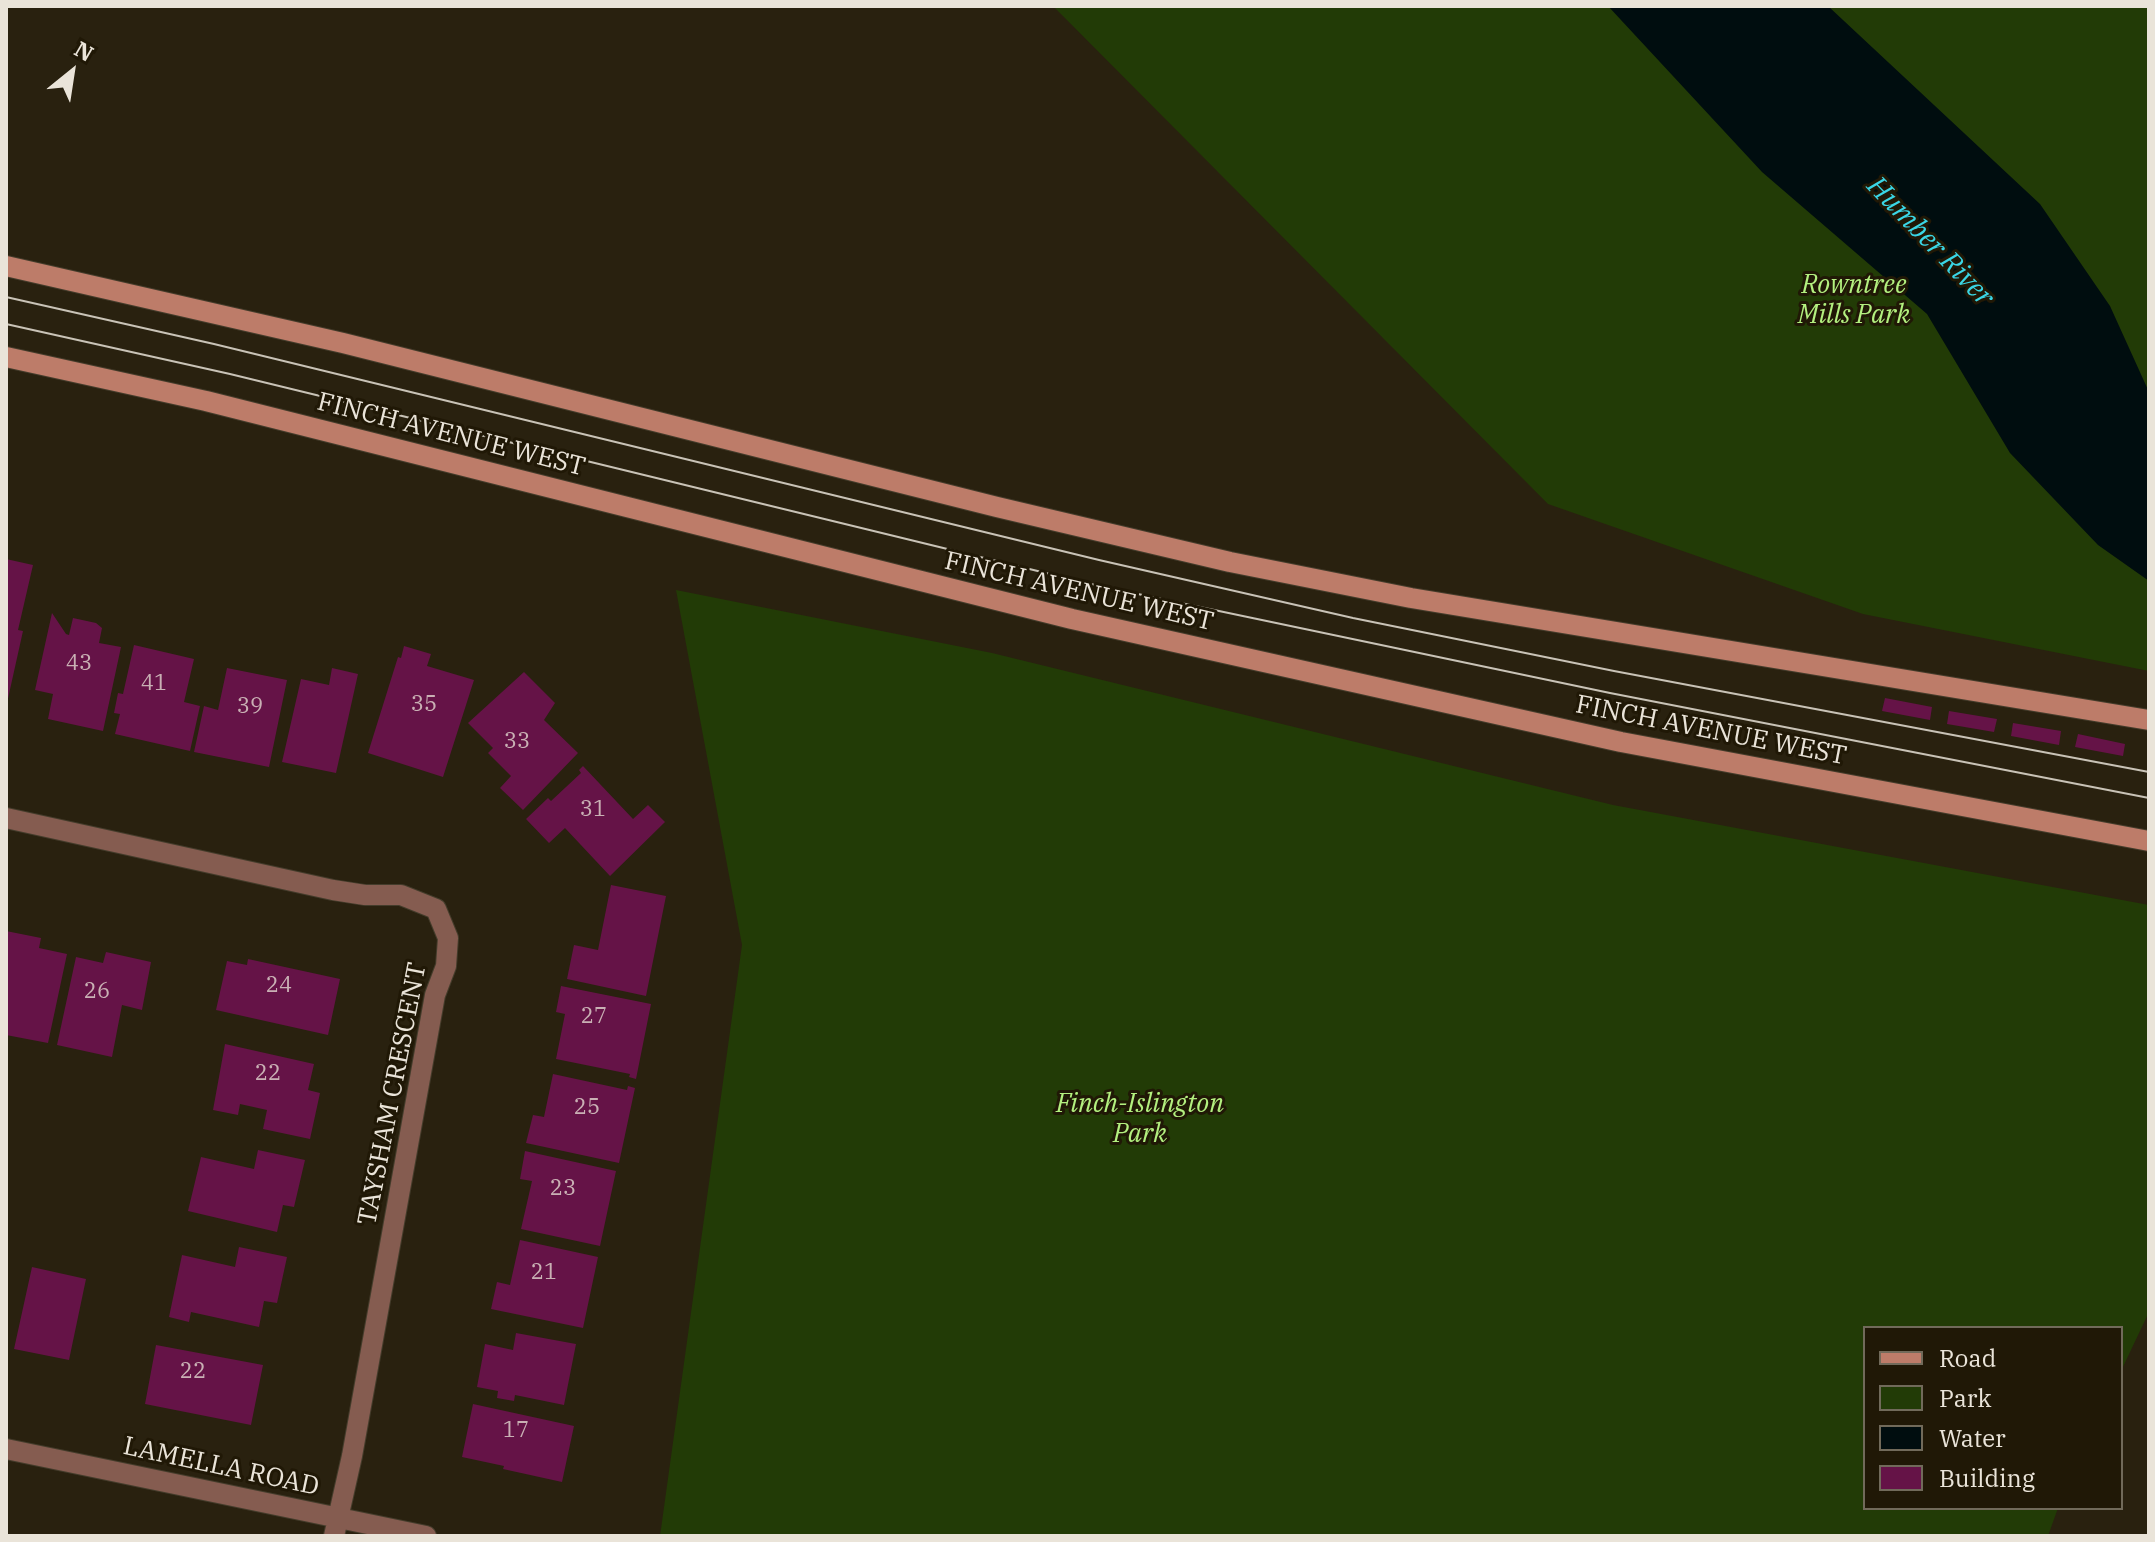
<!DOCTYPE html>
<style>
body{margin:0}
#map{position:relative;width:2155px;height:1542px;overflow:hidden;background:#29210f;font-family:"IBM Plex Serif",serif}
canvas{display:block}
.frame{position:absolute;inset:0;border:8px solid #eae4d9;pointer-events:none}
.legend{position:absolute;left:1863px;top:1326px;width:260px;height:184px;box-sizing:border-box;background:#201806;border:2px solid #716a5a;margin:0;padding:10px 14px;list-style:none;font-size:24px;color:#eae4d9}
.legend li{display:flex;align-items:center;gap:16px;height:40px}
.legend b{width:40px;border:2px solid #716a5a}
.north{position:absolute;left:32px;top:32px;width:80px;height:80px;-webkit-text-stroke:6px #201806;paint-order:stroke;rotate:30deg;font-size:22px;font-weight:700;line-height:32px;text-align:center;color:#eae4d9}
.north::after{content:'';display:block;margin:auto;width:28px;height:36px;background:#eae4d9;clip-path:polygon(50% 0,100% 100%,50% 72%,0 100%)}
</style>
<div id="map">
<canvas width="2155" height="1542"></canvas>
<div class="frame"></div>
<ul class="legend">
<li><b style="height:10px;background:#bd7c69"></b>Road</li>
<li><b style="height:22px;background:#223b06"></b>Park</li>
<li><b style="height:22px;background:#000d0f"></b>Water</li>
<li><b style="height:22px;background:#651347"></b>Building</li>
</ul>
<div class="north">N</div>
</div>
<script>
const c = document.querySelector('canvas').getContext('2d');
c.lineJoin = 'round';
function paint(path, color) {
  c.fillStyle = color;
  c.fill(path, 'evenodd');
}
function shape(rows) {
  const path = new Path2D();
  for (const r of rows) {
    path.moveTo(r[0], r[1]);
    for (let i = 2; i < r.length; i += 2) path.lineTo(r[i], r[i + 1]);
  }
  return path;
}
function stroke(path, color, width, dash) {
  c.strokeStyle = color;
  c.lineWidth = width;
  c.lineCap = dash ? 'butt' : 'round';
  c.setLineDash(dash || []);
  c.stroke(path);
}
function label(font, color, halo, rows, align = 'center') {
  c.font = font + ' "IBM Plex Serif",serif';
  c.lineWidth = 6;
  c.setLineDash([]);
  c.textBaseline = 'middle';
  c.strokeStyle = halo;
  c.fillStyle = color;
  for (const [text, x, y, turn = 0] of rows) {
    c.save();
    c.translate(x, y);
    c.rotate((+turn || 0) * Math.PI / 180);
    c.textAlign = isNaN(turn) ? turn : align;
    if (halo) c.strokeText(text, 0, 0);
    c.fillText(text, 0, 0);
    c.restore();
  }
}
const green = shape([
 [1053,6,2149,6,2149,671,1863,614,1548,504],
 [676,590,992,653,1613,805,2149,905,2149,1312,2121,1371,2121,1328,1865,1328,1865,1508,2058,1508,2048,1536,660,1536,742,945]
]);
const water = shape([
 [1608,6,1828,6,2040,204,2110,306,2149,392,2149,581,2098,545,2010,453,1927,314,1762,172]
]);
const building = shape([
 [6,559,33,565,18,630,23,631,7,703],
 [52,613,66,634,69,635,73,618,96,623,102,628,99,643,121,647,103,731,48,719,53,694,35,690],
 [134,645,194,659,184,702,200,706,190,751,115,734,120,714,114,713,118,693,123,694],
 [404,646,431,654,427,666,474,680,443,777,368,753,398,657,401,658],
 [227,668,287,680,269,767,194,752,204,706,218,710],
 [332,668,358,674,336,773,282,762,301,679,329,685],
 [524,672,555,703,544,720,578,753,523,810,500,788,511,776,488,753,493,748,468,723],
 [1885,698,1932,707,1930,720,1882,711],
 [1949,711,1997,719,1994,732,1947,724],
 [2013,723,2061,731,2059,745,2011,736],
 [2078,734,2125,744,2123,756,2075,747],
 [583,766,633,819,648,805,665,822,610,876,565,828,549,843,526,819,548,798,551,801,581,773,579,770],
 [611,885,666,896,646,996,567,979,574,945,598,950],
 [6,931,41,938,39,948,67,954,48,1043,6,1035],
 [106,952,151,962,142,1010,122,1005,112,1057,57,1045,76,957,103,963],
 [248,959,340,979,328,1035,216,1010,227,961,247,965],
 [561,986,651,1004,636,1079,629,1077,630,1074,556,1059,565,1014,556,1012],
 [225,1044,314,1064,308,1090,320,1093,310,1139,263,1129,267,1110,240,1104,238,1115,213,1110],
 [553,1074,627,1090,628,1086,635,1088,619,1163,526,1143,533,1115,544,1117],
 [258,1150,305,1160,294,1207,283,1205,277,1232,188,1211,201,1157,254,1169],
 [525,1151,616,1171,600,1246,521,1229,532,1181,520,1179],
 [520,1240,598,1257,583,1328,491,1309,497,1282,510,1285],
 [239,1247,287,1257,277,1303,264,1301,259,1327,191,1312,189,1322,169,1317,182,1255,235,1267],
 [32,1267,86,1279,69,1360,14,1349],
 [516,1333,576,1344,564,1405,515,1395,514,1401,497,1398,498,1391,477,1387,485,1344,513,1350],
 [156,1345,263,1365,251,1425,145,1404],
 [473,1404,574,1426,562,1482,503,1469,504,1466,462,1457]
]);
const minor = shape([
 [6,818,333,890,365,895,401,895,436,909,448,938,446,966,435,995,352,1456,334,1536],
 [6,1449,426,1536]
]);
const secondary = shape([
 [6,266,343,343,997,507,1230,562,1411,598,2149,720],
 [6,357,206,401,1072,619,1621,742,2149,841]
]);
const tram = shape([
 [6,297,214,344,1099,560,1353,618,1614,671,2149,772],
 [6,324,230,374,1095,585,1610,693,2149,798]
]);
const numberNames = [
 ["43",79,664],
 ["41",154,684],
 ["35",424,705],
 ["39",250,707],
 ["33",517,742],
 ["31",593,810],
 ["24",279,986],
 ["26",97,992],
 ["27",594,1017],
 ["22",268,1074],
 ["25",587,1108],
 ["23",563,1189],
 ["21",544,1273],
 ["22",193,1372],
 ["17",516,1431]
];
const parkNames = [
 ["Rowntree",1854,285],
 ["Mills Park",1854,315],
 ["Finch-Islington",1140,1104],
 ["Park",1140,1134]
];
const streetNames = [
 ["FINCH AVENUE WEST",451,435,14],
 ["FINCH AVENUE WEST",1079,592,13],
 ["FINCH AVENUE WEST",1711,731,11],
 ["TAYSHAM CRESCENT",393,1094,-79],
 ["LAMELLA ROAD",221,1467,12]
];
const waterNames = [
 ["Humber River",1930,242,46]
];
paint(green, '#223b06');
paint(water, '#000d0f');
paint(building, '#651347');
stroke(minor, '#443c2b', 22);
stroke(secondary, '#443c2b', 22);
stroke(minor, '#855c50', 20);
stroke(secondary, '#bd7c69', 20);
stroke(tram, '#c9c3b7', 2);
label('22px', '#c9b0b4', null, numberNames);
label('italic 26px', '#b3f07f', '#201806', parkNames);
label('26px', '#eae4d9', '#201806', streetNames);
label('italic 28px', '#3ad6e5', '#201806', waterNames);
</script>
